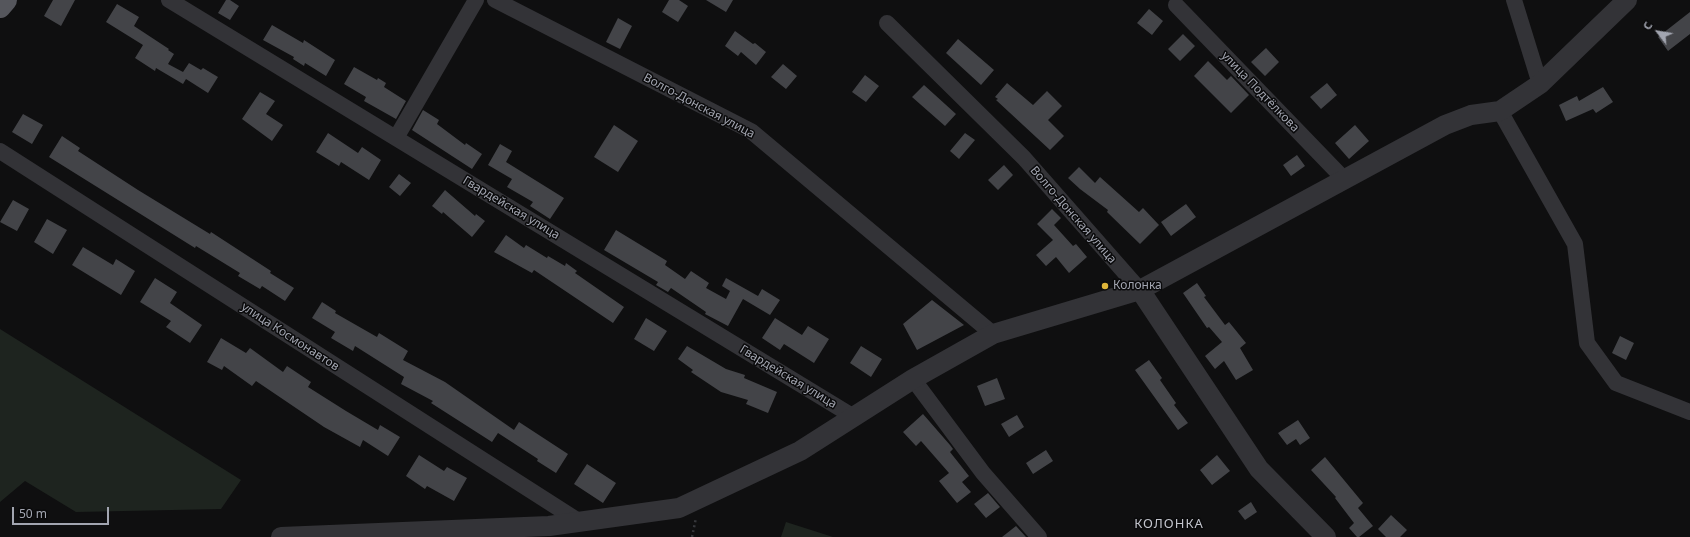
<!DOCTYPE html>
<meta charset="utf-8">
<style>
body{margin:0}
#map{position:relative;width:1690px;height:537px;overflow:hidden;background:#0f0f10;font-family:"Noto Sans",sans-serif}
canvas{display:block}
.north{position:absolute;left:1638px;top:12px;width:40px;height:40px;-webkit-text-stroke:3px #0a0a0b;paint-order:stroke;rotate:301deg;font-size:11px;font-weight:700;line-height:16px;text-align:center;color:#a2a5b0}
.north::after{content:'';display:block;margin:auto;width:14px;height:18px;background:#a2a5b0;clip-path:polygon(50% 0,100% 100%,50% 72%,0 100%)}
.scale{position:absolute;left:12px;top:507px;width:97px;height:18px;box-sizing:border-box;border:2px solid #a2a5b0;border-top:0;padding-left:5px;font-size:12px;line-height:14px;white-space:nowrap;color:#a2a5b0;-webkit-text-stroke:3px #0a0a0b;paint-order:stroke}
</style>
<div id="map">
<canvas width="1690" height="537"></canvas>
<div class="north">С</div>
<div class="scale">50 m</div>
</div>
<script>
const c = document.querySelector('canvas').getContext('2d');
c.lineJoin = 'round';
function paint(path, color) {
  c.fillStyle = color;
  c.fill(path, 'evenodd');
}
function shape(rows) {
  const path = new Path2D();
  for (const r of rows) {
    path.moveTo(r[0], r[1]);
    for (let i = 2; i < r.length; i += 2) path.lineTo(r[i], r[i + 1]);
  }
  return path;
}
function stroke(path, color, width, dash) {
  c.strokeStyle = color;
  c.lineWidth = width;
  c.lineCap = dash ? 'butt' : 'round';
  c.setLineDash(dash || []);
  c.stroke(path);
}
function label(font, color, halo, rows, align = 'center') {
  c.font = font + ' "Noto Sans",sans-serif';
  c.lineWidth = 3;
  c.setLineDash([]);
  c.textBaseline = 'middle';
  c.strokeStyle = halo;
  c.fillStyle = color;
  for (const [text, x, y, turn = 0] of rows) {
    c.save();
    c.translate(x, y);
    c.rotate((+turn || 0) * Math.PI / 180);
    c.textAlign = isNaN(turn) ? turn : align;
    if (halo) c.strokeText(text, 0, 0);
    c.fillText(text, 0, 0);
    c.restore();
  }
}
const green = shape([
 [0,329,241,480,221,509,76,512,25,481,0,502],
 [786,522,833,537,781,537]
]);
const building = shape([
 [53,0,75,0,61,26,44,16],
 [226,0,230,0,239,6,230,20,218,13],
 [669,0,679,0,688,6,678,22,662,12],
 [706,0,733,0,726,12],
 [117,4,139,17,134,26,169,49,168,50,174,54,168,64,183,72,189,63,201,70,203,68,218,77,208,93,186,79,183,84,156,68,155,71,135,58,143,45,106,22],
 [1149,9,1163,21,1152,35,1137,23],
 [1690,12,1690,34,1668,51,1658,37],
 [618,18,632,26,620,49,606,42],
 [272,25,303,43,304,40,335,60,326,76,305,63,304,66,293,59,294,57,263,40],
 [735,31,753,44,755,43,766,52,756,65,741,52,738,56,725,46],
 [1183,34,1195,46,1180,61,1168,49],
 [958,39,994,70,981,85,946,53],
 [1266,48,1279,62,1265,76,1251,62],
 [1208,61,1227,80,1231,76,1249,95,1231,113,1194,76],
 [783,64,797,76,786,89,771,77],
 [354,67,377,80,378,78,386,83,384,87,406,101,396,119,364,101,366,97,344,84],
 [865,75,879,86,866,102,852,92],
 [1007,83,1033,105,1047,91,1062,106,1048,120,1064,136,1050,150,996,100,998,99,995,97],
 [1327,83,1337,95,1321,109,1310,97],
 [924,85,956,114,945,126,912,97],
 [1603,87,1613,102,1596,113,1593,109,1566,121,1559,105,1577,96,1579,101],
 [260,92,275,101,266,114,283,125,272,141,242,119],
 [423,110,439,120,437,124,465,145,466,143,482,154,472,169,412,130],
 [23,114,43,125,32,144,12,132],
 [614,125,638,141,618,172,594,157],
 [1355,125,1369,141,1349,159,1335,143],
 [328,133,358,153,362,147,381,160,369,180,341,162,339,166,316,152],
 [965,133,975,140,959,159,950,151],
 [62,136,80,148,78,151,138,190,210,234,211,232,271,271,270,273,294,288,285,301,262,286,260,289,238,276,240,273,196,246,195,248,49,157],
 [500,144,512,151,506,162,564,198,550,219,530,206,533,202,507,187,512,179,488,165],
 [1297,155,1305,166,1291,176,1283,165],
 [1004,165,1013,175,998,190,988,180],
 [1079,167,1095,183,1100,177,1139,212,1143,208,1159,225,1140,244,1107,212,1108,210,1080,189,1068,178],
 [399,174,411,183,400,196,389,187],
 [445,190,475,216,476,214,485,221,472,237,443,212,442,214,432,206],
 [13,200,29,209,17,231,0,222],
 [1186,204,1196,217,1171,236,1161,222],
 [1052,209,1061,218,1054,225,1073,246,1076,244,1087,257,1069,273,1056,257,1046,266,1036,255,1053,240,1037,224],
 [47,219,67,230,53,254,34,242],
 [616,230,667,261,665,265,685,279,691,271,709,283,706,288,726,299,730,291,722,286,726,278,758,296,762,289,780,300,770,315,743,299,728,326,705,314,706,312,671,288,668,292,656,285,658,282,604,250],
 [506,235,524,248,526,245,547,258,548,256,565,266,566,263,577,271,575,273,624,307,613,323,534,270,532,273,494,252],
 [83,247,113,265,116,259,135,271,121,295,72,265],
 [155,278,177,292,170,303,202,325,190,343,166,327,171,321,140,302],
 [1197,283,1206,296,1204,297,1225,325,1229,322,1246,343,1240,348,1253,370,1236,380,1224,361,1215,369,1205,356,1222,342,1209,327,1207,328,1183,293],
 [932,300,964,325,917,350,903,324],
 [322,302,336,311,335,313,377,337,379,333,408,351,403,360,445,382,514,430,519,422,568,454,556,473,537,461,538,459,498,433,492,442,431,403,433,401,401,384,404,377,355,346,353,351,331,338,335,332,312,318],
 [646,318,667,331,654,351,634,339],
 [775,318,802,335,808,326,829,339,814,363,784,344,780,350,762,338],
 [1620,336,1634,343,1626,360,1612,353],
 [221,338,246,353,250,348,283,372,287,366,311,382,308,387,346,411,378,430,380,425,400,437,388,456,363,440,360,447,324,427,256,381,252,386,224,366,222,370,207,362],
 [687,346,726,369,745,375,744,378,777,392,768,413,746,404,748,400,721,392,691,372,693,370,678,359],
 [861,346,882,359,871,377,850,363],
 [1149,360,1162,378,1160,380,1176,403,1174,405,1188,423,1178,430,1135,370],
 [997,378,1005,399,985,406,977,386],
 [923,414,950,445,953,449,950,452,969,476,962,482,971,492,957,503,939,481,949,473,921,441,916,446,903,432],
 [1017,415,1024,427,1009,437,1001,424],
 [1298,420,1310,438,1300,445,1296,439,1287,445,1278,433],
 [1046,450,1053,461,1033,474,1026,463],
 [419,455,444,471,447,467,467,478,454,501,427,486,425,489,406,476],
 [1217,455,1230,471,1212,485,1200,470],
 [1325,457,1363,503,1358,508,1373,526,1359,537,1357,537,1349,528,1354,523,1335,498,1336,497,1311,470],
 [587,464,616,483,603,503,574,484],
 [988,493,1000,507,986,518,974,504],
 [1251,502,1257,512,1245,520,1238,511],
 [1391,515,1407,530,1400,537,1386,537,1378,529],
 [1016,526,1026,537,1002,537]
]);
const path = shape([
 [692,537,696,518]
]);
const minor = shape([
 [169,0,854,417],
 [495,0,751,131,993,334],
 [1514,0,1540,84],
 [1176,5,1344,179],
 [887,23,1024,158,1140,290],
 [1500,111,1575,244,1587,343,1616,383,1690,412],
 [396,138,476,0],
 [0,151,580,522],
 [913,379,983,473,1039,537]
]);
const tertiary = shape([
 [1140,290,1259,469,1326,537],
 [281,537,549,526,679,508,800,451,913,379,993,334,1140,290,1445,125,1471,115,1500,111,1540,84,1627,0]
]);
const trunk = shape([
 [0,7,6,0]
]);
const markers = [
 [1105,286,4,"#deb539"]
];
const streetNames = [
 ["улица Подтёлкова",1260,92,46],
 ["Волго-Донская улица",699,106,28],
 ["Гвардейская улица",511,208,31],
 ["Волго-Донская улица",1073,215,49],
 ["улица Космонавтов",290,337,33],
 ["Гвардейская улица",788,377,31]
];
const poiNames = [
 ["Колонка",1113,286]
];
const neighbourhoodNames = [
 ["КОЛОНКА",1169,524]
];
paint(green, '#1e241f');
paint(building, '#434448');
stroke(path, '#37383c', 2.5, [2, 3]);
stroke(minor, '#333337', 16);
stroke(tertiary, '#333337', 20);
stroke(trunk, '#55565c', 22);
for (const [x, y, r, color] of markers) {
  const dot = new Path2D();
  dot.arc(x, y, r, 0, 2 * Math.PI);
  c.fillStyle = color;
  c.fill(dot);
  stroke(dot, '#0a0a0b', 1.5);
}
label('12px', '#a2a5b0', '#0a0a0b', streetNames);
label('12px', '#a2a5b0', '#0a0a0b', poiNames, 'left');
c.letterSpacing = '1px';
label('13px', '#c2c4cc', '#0a0a0b', neighbourhoodNames);
c.letterSpacing = '0px';
</script>
